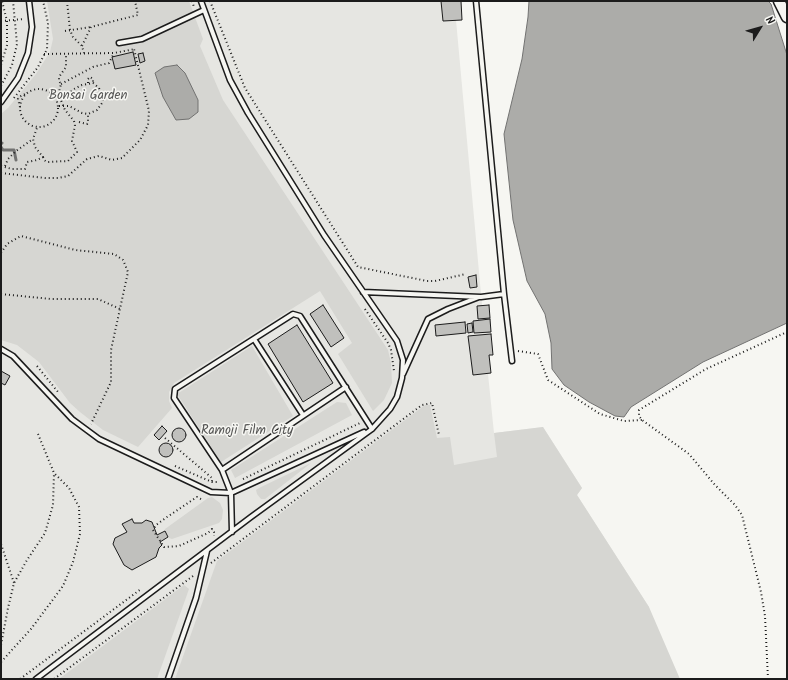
<!DOCTYPE html>
<style>
body{margin:0}
#map{position:relative;width:788px;height:680px;overflow:hidden;background:#f6f6f2;font-family:Kalam,sans-serif}
canvas{display:block}
.frame{position:absolute;inset:0;border:2px solid #1c1c1c;pointer-events:none}
.north{position:absolute;left:740px;top:8px;width:40px;height:40px;-webkit-text-stroke:3px #f6f6f2;paint-order:stroke;rotate:53deg;font-size:11px;font-weight:700;line-height:16px;text-align:center;color:#1c1c1c}
.north::after{content:'';display:block;margin:auto;width:14px;height:18px;background:#1c1c1c;clip-path:polygon(50% 0,100% 100%,50% 72%,0 100%)}
</style>
<div id="map">
<canvas width="788" height="680"></canvas>
<div class="frame"></div>
<div class="north">N</div>
</div>
<script>
const c = document.querySelector('canvas').getContext('2d');
c.lineJoin = 'round';
function paint(path, color) {
  c.fillStyle = color;
  c.fill(path, 'evenodd');
}
function shape(rows) {
  const path = new Path2D();
  for (const r of rows) {
    if (r.length === 3) {
      path.moveTo(r[0] + r[2], r[1]);
      path.arc(r[0], r[1], r[2], 0, 2 * Math.PI);
      continue;
    }
    path.moveTo(r[0], r[1]);
    for (let i = 2; i < r.length; i += 2) path.lineTo(r[i], r[i + 1]);
  }
  return path;
}
function stroke(path, color, width, dash) {
  c.strokeStyle = color;
  c.lineWidth = width;
  c.lineCap = dash ? 'butt' : 'round';
  c.setLineDash(dash || []);
  c.stroke(path);
}
function label(font, color, halo, rows, align = 'center') {
  c.font = font + ' Kalam,sans-serif';
  c.lineWidth = 3;
  c.setLineDash([]);
  c.textBaseline = 'middle';
  c.strokeStyle = halo;
  c.fillStyle = color;
  for (const [text, x, y, turn = 0] of rows) {
    c.save();
    c.translate(x, y);
    c.rotate((+turn || 0) * Math.PI / 180);
    c.textAlign = isNaN(turn) ? turn : align;
    if (halo) c.strokeText(text, 0, 0);
    c.fillText(text, 0, 0);
    c.restore();
  }
}
const built = shape([
 [1,1,461,1,462,20,456,20,482,305,489,305,493,355,489,355,491,373,488,374,494,433,543,427,582,488,577,495,649,607,654,679,1,679]
]);
const green = shape([
 [47,1,189,1,203,39,200,46,223,100,388,350,391,363,392,383,384,400,373,411,338,354,352,343,320,291,174,383,169,392,169,401,172,408,138,447,103,430,80,412,70,403,39,362,17,345,1,340,1,114,8,108,36,74,50,52,53,39],
 [252,346,293,416,221,462,177,394],
 [337,402,346,403,352,415,235,478,231,470],
 [425,405,430,405,437,438,450,437,454,465,497,457,494,433,543,427,582,488,577,495,649,607,680,679,175,679,217,561],
 [311,463,265,499,261,499,257,494,256,490,259,488],
 [212,497,220,503,223,510,222,519,219,523,172,539,166,537,164,533,165,529,208,498],
 [184,585,189,589,157,679,59,679]
]);
const water = shape([
 [529,1,768,1,771,4,787,55,787,323,703,362,631,407,624,417,615,416,589,402,564,385,552,369,551,343,545,314,527,281,513,220,504,134,522,59,528,17,529,1],
 [177,65,185,73,198,100,198,112,189,119,176,120,163,97,155,73,164,67,177,65]
]);
const stream = shape([
 [1,144,2,143],
 [1,147,3,150,14,150,16,160]
]);
const building = shape([
 [441,1,461,1,462,20,443,21,441,1],
 [133,52,136,65,115,69,112,57,133,52],
 [143,53,145,61,140,63,138,54,143,53],
 [476,275,477,287,470,288,468,277,476,275],
 [323,305,344,338,331,347,310,314,323,305],
 [489,305,490,318,478,319,477,306,489,305],
 [490,319,491,332,474,333,473,321,490,319],
 [465,322,466,333,436,336,435,325,465,322],
 [472,323,473,332,468,333,467,324,472,323],
 [297,325,333,383,303,402,268,344,297,325],
 [491,334,493,355,489,355,491,373,473,375,468,336,491,334],
 [1,371,10,376,5,385,1,383,1,371],
 [162,426,167,431,159,440,154,435,162,426],
 [179,435,7],
 [166,450,7],
 [132,519,134,523,142,523,146,520,152,522,157,535,165,531,168,537,160,542,162,545,159,548,156,557,132,570,124,565,113,544,115,538,127,532,122,524,132,519]
]);
const path = shape([
 [67,1,70,30,73,37,82,46,84,53],
 [192,1,194,7],
 [210,1,245,88,358,267,427,281,435,281,466,274],
 [1,21,24,19],
 [65,31,91,27],
 [82,46,91,27,138,15,135,1],
 [44,54,114,53,135,49],
 [1,65,7,45,7,21,2,1],
 [88,83,88,79,90,77,93,79,93,83],
 [61,84,93,67,109,63,114,53],
 [1,86,12,65,17,44,13,1],
 [39,108,19],
 [14,98,38,67,47,49,48,23,43,1],
 [59,106,69,106,82,113,88,114,97,110,102,103,103,99,99,88,93,83,82,85,74,89,65,97,60,98],
 [20,107,18,99,19,97,27,93],
 [79,122,87,124,88,123,88,114],
 [43,157,44,160,47,162,68,161,77,152,72,141,75,125,74,121,65,110,60,98,59,92,61,84,59,81,59,77,66,67,66,54],
 [1,166,12,169,25,169,27,162,37,160,43,157,35,147,33,139,37,128],
 [5,166,8,159,16,151,33,139],
 [1,173,45,178,58,178,68,176,87,159,99,156,112,160,122,158,140,140,148,125,149,111,134,49],
 [1,253,7,244,21,236,75,250,114,254,123,260,128,272,111,350,111,382,91,424],
 [1,294,51,299,98,299,120,309],
 [365,309,388,343,391,350,394,371],
 [518,351,538,354,548,380,600,414,624,421,642,420],
 [37,366,58,392],
 [165,438,212,478,212,482],
 [175,466,212,482,219,482],
 [243,479,360,423],
 [201,499,197,497,167,517,156,525,153,530,164,547,179,546,208,533,212,529,214,532,214,536],
 [1,544,14,583],
 [211,563,422,405,432,403,439,435],
 [1,645,8,608,14,583,27,560,45,533,53,505,54,473],
 [1,662,31,629,63,586,73,562,80,534,79,507,69,488,54,473,38,434],
 [20,679,141,589],
 [54,679,193,576],
 [768,679,765,616,761,592,742,515,735,505,715,485,689,454,642,420,639,416,639,410,706,369,787,332]
]);
const service = shape([
 [119,43,142,39,204,10],
 [1,102,18,78,28,53,32,27,29,1],
 [363,292,481,297,504,294,476,1],
 [504,294,512,361],
 [254,339,303,415],
 [1,349,13,356,72,419,99,439,211,492,231,493,364,432],
 [403,374,428,319,448,309,479,297],
 [222,470,346,387],
 [232,532,231,493,222,470,174,398,175,389,293,314,300,316,372,429,371,429],
 [36,679,251,517,372,429,390,409,397,397,402,378,403,360,397,341,324,235,248,113,230,80,201,1],
 [168,679,196,598,207,551]
]);
const tertiary = shape([
 [779,1,787,17]
]);
const parkNames = [
 ["Bonsai Garden",88,97],
 ["Ramoji Film City",247,432]
];
paint(built, '#e6e6e2');
paint(green, '#d6d6d2');
paint(water, '#acaca9');
stroke(water, '#727271', 1);
stroke(stream, '#727271', 3);
paint(building, '#c0c0bd');
stroke(building, '#1c1c1c', 1);
stroke(service, '#1c1c1c', 7);
stroke(tertiary, '#1c1c1c', 13);
stroke(path, '#1c1c1c', 2, [1, 3]);
stroke(service, '#f6f6f2', 4);
stroke(tertiary, '#f6f6f2', 10);
label('13px', '#545453', '#f6f6f2', parkNames);
</script>
